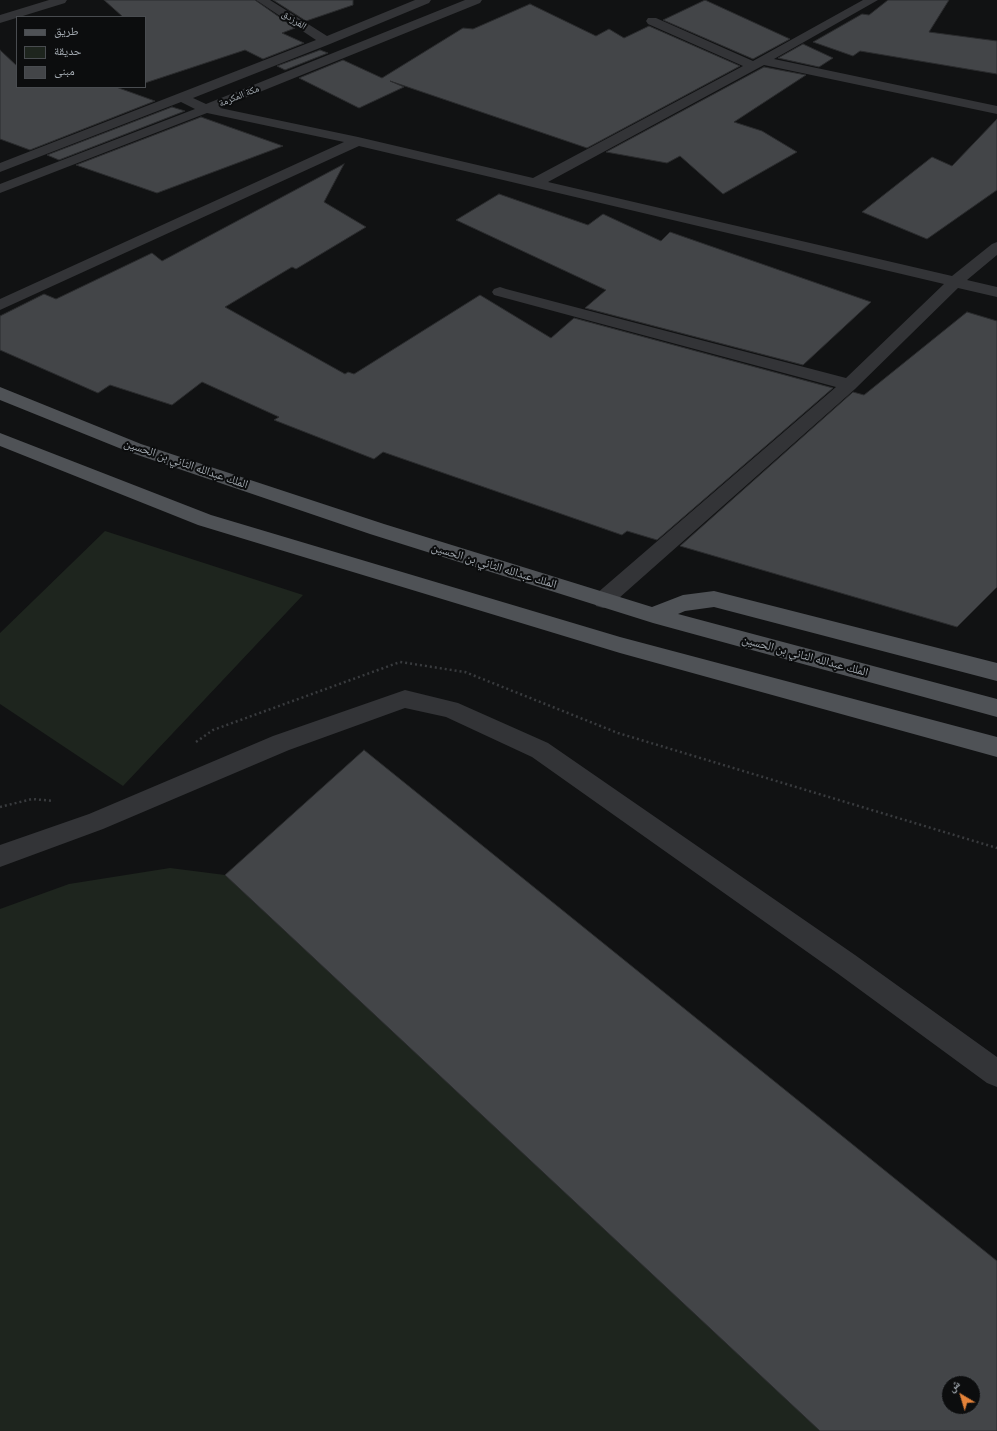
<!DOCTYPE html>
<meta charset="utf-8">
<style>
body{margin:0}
#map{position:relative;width:997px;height:1431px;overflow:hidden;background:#111213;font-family:Figtree,"Noto Naskh Arabic",sans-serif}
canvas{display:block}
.legend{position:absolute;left:16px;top:16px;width:130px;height:72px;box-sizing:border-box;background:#0c0d0e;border:1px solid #494c50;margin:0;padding:5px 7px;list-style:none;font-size:12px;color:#a4abb2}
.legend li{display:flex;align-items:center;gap:8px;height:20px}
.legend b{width:20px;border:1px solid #494c50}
.north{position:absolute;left:941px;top:1375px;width:40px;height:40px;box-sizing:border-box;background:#0c0d0e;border:1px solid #494c50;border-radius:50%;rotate:322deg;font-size:11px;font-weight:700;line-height:16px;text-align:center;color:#a4abb2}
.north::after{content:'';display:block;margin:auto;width:14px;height:18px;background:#e38239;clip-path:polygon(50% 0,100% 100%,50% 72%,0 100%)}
</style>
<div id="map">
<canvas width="997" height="1431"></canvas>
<ul class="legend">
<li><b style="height:5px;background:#4f5256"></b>طريق</li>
<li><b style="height:11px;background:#1e251e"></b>حديقة</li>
<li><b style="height:11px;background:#434548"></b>مبنى</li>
</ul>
<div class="north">ش</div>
</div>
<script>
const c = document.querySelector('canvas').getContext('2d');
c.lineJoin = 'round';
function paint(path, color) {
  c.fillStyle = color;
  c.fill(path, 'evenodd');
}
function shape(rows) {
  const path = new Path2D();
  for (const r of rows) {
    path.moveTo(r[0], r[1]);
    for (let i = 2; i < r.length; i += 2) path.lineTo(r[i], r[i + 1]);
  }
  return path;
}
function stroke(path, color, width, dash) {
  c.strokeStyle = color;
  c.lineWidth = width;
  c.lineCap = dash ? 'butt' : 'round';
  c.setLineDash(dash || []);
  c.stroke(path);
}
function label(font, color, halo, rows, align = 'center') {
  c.font = font + ' Figtree,"Noto Naskh Arabic",sans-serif';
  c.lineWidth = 4;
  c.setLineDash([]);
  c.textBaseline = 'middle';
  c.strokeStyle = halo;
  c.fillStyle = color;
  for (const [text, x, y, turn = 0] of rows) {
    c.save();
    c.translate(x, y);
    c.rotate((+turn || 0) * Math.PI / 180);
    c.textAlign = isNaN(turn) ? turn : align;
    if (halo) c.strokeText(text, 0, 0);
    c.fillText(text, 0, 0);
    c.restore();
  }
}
const green = shape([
 [105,531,303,595,123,786,0,704,0,633],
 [364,750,997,1261,997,1431,0,1431,0,909,69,884,170,868,225,875],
 [949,1383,973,1383,973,1407,949,1407]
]);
const building = shape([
 [104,0,255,0,295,28,282,33,304,43,263,59,245,50,145,83,145,17,123,17,104,0],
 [273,0,353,0,353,5,306,21,273,0],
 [705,0,790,39,753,59,663,20,705,0],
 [888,0,949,0,929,32,997,41,997,74,860,51,853,56,813,42,862,14,869,15,888,0],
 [530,4,596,36,609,29,624,38,649,26,740,66,587,148,390,81,404,87,359,108,299,78,343,60,382,78,463,28,473,29,530,4],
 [803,44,833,58,819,67,778,58,803,44],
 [0,50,17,66,17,87,116,87,155,101,30,150,0,139,0,50],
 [320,50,328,53,285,70,277,66,320,50],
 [764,67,806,75,734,122,762,131,797,152,723,194,680,156,667,163,606,152,764,67],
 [172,107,185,111,59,160,47,155,172,107],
 [201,117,283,146,157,193,76,165,201,117],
 [997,119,997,190,927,239,862,212,932,157,952,166,997,119],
 [344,164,324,202,366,227,296,269,292,267,225,307,345,374,348,372,354,374,480,295,551,338,574,318,833,388,657,540,627,531,622,535,383,452,374,459,274,420,279,417,202,382,172,405,110,385,98,393,0,350,0,316,44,294,56,299,152,253,162,261,344,164],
 [499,194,588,225,603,214,661,241,670,232,871,302,803,365,585,308,606,290,456,220,499,194],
 [967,312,997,321,997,587,957,627,680,546,853,392,864,395,967,312],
 [364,750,997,1261,997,1431,820,1431,225,875,364,750],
 [949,1383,973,1383,973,1407,949,1407,949,1383]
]);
const path = shape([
 [196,742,213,730,400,662,465,672,618,733,997,848],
 [0,807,32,799,54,801]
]);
const minor = shape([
 [49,0,67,0,65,3,0,23,0,15,49,0],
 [256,0,270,0,327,36,415,0,431,0,429,3,330,44,193,98,206,104,465,0,482,0,480,3,220,108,358,137,533,178,743,66,648,24,646,21,648,18,656,18,753,61,863,0,878,0,774,59,997,106,997,114,764,65,548,182,952,276,992,244,997,242,997,255,967,280,997,287,997,297,958,288,855,389,610,606,603,608,596,606,593,600,596,594,836,387,494,295,492,292,494,289,500,287,506,289,846,378,944,284,359,146,0,310,0,299,344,142,207,113,0,193,0,184,195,109,181,102,0,172,0,163,316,40,256,0],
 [405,690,458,703,548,743,855,955,997,1057,997,1087,987,1083,837,973,532,757,446,717,405,708,289,750,103,829,0,867,0,845,89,814,273,736,405,690]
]);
const major = shape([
 [0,387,141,444,384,524,652,607,683,595,714,591,997,663,997,681,714,607,685,611,678,614,997,699,997,717,653,623,370,534,129,452,0,400,0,387],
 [0,433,211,515,620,637,997,737,997,757,620,653,198,525,0,446,0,433]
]);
const farStreetnames = [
 ["الفرزدق",294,20,33],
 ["مكة المكرمة",239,96,-22]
];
const streetNames = [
 ["الملك عبدالله الثاني بن الحسين",186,464,19],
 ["الملك عبدالله الثاني بن الحسين",494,566,17],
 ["الملك عبدالله الثاني بن الحسين",805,656,15]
];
paint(green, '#1e251e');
paint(building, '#434548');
stroke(building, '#2b2c2e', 1);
stroke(path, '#393b3e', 2.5, [2, 3]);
paint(minor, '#333437');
paint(major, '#4f5256');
label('10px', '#a4abb2', '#0c0d0e', farStreetnames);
label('12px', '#a4abb2', '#0c0d0e', streetNames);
</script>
